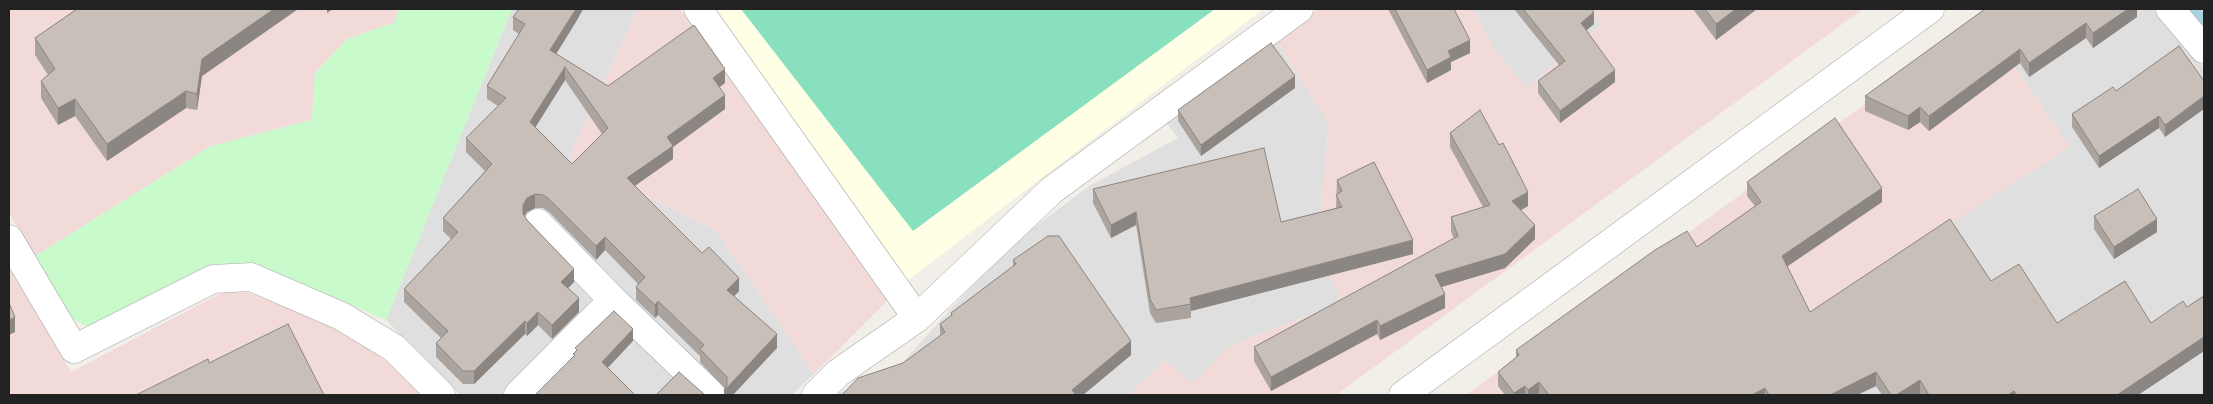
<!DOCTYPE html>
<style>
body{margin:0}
#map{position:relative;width:2213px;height:404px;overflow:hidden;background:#f2efe9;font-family:"Open Sans",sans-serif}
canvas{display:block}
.frame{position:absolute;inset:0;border:10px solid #222;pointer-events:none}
</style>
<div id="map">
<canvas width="2213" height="404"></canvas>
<div class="frame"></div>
</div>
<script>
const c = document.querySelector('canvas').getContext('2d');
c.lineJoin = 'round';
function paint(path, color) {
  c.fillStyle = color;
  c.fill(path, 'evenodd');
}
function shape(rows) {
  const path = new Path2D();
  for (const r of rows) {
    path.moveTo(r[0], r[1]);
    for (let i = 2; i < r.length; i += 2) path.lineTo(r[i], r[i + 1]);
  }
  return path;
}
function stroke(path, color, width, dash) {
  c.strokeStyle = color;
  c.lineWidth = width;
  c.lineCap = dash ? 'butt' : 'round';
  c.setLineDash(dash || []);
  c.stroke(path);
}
const residential = shape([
 [512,9,638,9,569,158,716,230,814,374,792,395,460,395,386,320],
 [1473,9,1599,9,1592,13,1602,25,1527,88,1496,52],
 [2056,9,2155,9,2204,68,2204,395,1579,395,1698,339,1796,282,1811,311,2070,147,2001,47],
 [1276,40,1329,124,1316,258,1346,301,1228,347,1193,384,1165,361,1128,395,834,395,903,362,1003,251,1089,186,1178,138,1165,121]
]);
const commercial = shape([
 [9,9,399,9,394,23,347,39,315,73,312,120,211,146,34,257,9,213],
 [638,9,680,9,889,299,814,374,716,230,569,158],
 [1318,9,1473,9,1496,52,1527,88,1601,25,1592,13,1599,9,1863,9,1336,395,1128,395,1165,361,1193,384,1228,347,1345,301,1316,258,1329,124,1276,40],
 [1995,9,2001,47,2070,147,1812,312,1795,282,1698,339,1579,395,1466,395],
 [13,270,71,372,233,287,337,327,396,368,424,395,9,395,9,272]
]);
const education = shape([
 [715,9,1263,9,908,280]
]);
const park = shape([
 [399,9,512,9,386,320,257,264,222,265,90,328,69,317,34,257,211,146,312,120,315,73,347,39,394,23]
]);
const pitch = shape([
 [741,9,1215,9,913,231]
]);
const stream = shape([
 [2194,9,2204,21]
]);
const minor = shape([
 [698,9,917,318],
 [2170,9,2204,49],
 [538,223,613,300,712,395],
 [9,239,74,349,213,279,251,277,341,316,394,348,441,395],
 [518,395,613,300],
 [816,395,838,373,917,318,1052,190,1299,9]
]);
const tertiary = shape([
 [1403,395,1930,9]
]);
const wall = shape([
 [77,9,298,9,202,76,197,110,186,108,107,161,75,116,58,125,41,98,41,81,48,75,35,55,35,38],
 [519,9,583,9,577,20,556,54,608,86,725,83,719,87,725,109,673,147,673,159,635,186,739,291,734,296,777,348,724,395,725,389,700,362,700,356,658,315,655,318,636,300,636,287,638,284,605,250,596,260,549,212,543,208,535,208,527,212,524,216,574,282,568,288,579,312,552,339,538,325,527,336,525,334,474,384,463,384,436,357,436,343,441,338,404,302,404,289,451,239,443,231,443,218,485,171,466,152,466,138,498,106,487,99,487,86,519,34,513,30,513,17],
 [565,80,602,134,572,164,535,127],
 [1388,9,1454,9,1470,53,1451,62,1451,70,1427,83],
 [1514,9,1591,9,1594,24,1586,30,1615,82,1560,123,1538,93,1538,81,1559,65],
 [1693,9,1757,9,1716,40],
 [1985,9,2137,9,2137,17,2093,48,2086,38,2029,77,2020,63,1929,131,1920,122,1908,130,1865,111,1865,96],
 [2179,46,2165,137,2159,128,2099,168,2072,127,2072,114,2116,91],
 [1295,88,1201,156,1178,121,1178,110],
 [1450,133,1528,206,1521,210,1535,239,1505,268,1441,287,1445,308,1380,340,1377,334,1271,391,1254,361,1254,347,1454,239,1451,231,1451,217,1483,207,1450,147],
 [1337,180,1413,254,1191,311,1191,318,1156,323,1150,313,1136,225,1111,238,1093,203,1093,189,1281,222,1336,208],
 [1747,182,1882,202,1787,266,1810,312,1991,281,2057,323,2151,323,2187,307,2204,296,2204,351,2138,395,1920,395,1920,394,1918,395,1882,395,1876,386,1857,395,1505,395,1498,386,1498,372,1516,358,1516,350,1697,247,1755,206,1747,196],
 [2094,216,2157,232,2114,259,2094,229],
 [1013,260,1131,355,1083,395,842,395,903,363,940,336,940,324,951,316,951,313,1013,266]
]);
const shadedWall = shape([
 [274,9,298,9,202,76,197,110,197,94,202,59],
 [327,9,333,9,327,13],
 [576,9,583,9,577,20,550,64,550,50],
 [1736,9,1757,9,1716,40,1716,24],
 [2128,9,2137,9,2137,17,2093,48,2093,33],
 [1594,12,1594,24,1581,35,1581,23],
 [2086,23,2086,38,2029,77,2029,63],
 [1470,40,1470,53,1451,62,1451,70,1427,83,1427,70,1448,51],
 [2020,49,2020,63,1929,131,1929,116],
 [565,67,565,80,530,136,530,122],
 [725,69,725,83,713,92,713,78],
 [1615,70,1615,82,1560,123,1560,111],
 [1295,76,1295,88,1201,156,1201,145],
 [186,91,186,108,107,161,107,144],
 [725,95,725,109,673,147,673,159,627,191,627,178,667,137],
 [2204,96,2204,109,2165,137,2165,125],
 [75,99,75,116,58,125,58,108],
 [1920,107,1920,122,1908,130,1908,116],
 [2159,116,2159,128,2099,168,2099,156],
 [1882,188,1882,202,1782,270,1782,256],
 [1528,192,1528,206,1512,215,1512,201],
 [535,194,535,208,527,212,523,218,523,205,527,198],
 [1136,212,1136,225,1111,238,1111,225],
 [2157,219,2157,232,2114,259,2114,247],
 [1535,225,1535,239,1505,268,1435,289,1435,275],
 [605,237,605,250,596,260,596,246],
 [1413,240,1413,254,1191,311,1190,298],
 [574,269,574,282,561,295,561,282],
 [739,278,739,291,727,304,727,290],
 [1445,294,1445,308,1380,340,1380,326],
 [579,298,579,312,552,339,552,325],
 [658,301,658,315,655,318,655,305],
 [538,312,538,325,527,336,527,323],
 [15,317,15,332,9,335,9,320],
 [1377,320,1377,334,1271,391,1271,377],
 [525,321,525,334,474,384,474,371],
 [633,329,633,341,602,374,602,362],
 [777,334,777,348,733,395,724,395,724,391],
 [2204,337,2204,351,2138,395,2117,395],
 [1131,341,1131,355,1083,395,1072,395,1072,390],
 [1876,372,1876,386,1857,395,1832,395,1832,394],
 [1920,380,1920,394,1918,395,1896,395],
 [1539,382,1539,395,1528,395,1528,390],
 [1525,386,1525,395,1514,395,1514,393],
 [1765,388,1765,395,1752,395],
 [2014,391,2014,395,2008,395]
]);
const building = shape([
 [77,9,274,9,202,59,197,94,186,91,107,144,75,99,58,108,41,81,55,69,35,38,77,9],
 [519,9,576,9,550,50,608,86,694,25,725,69,713,78,725,95,667,137,673,146,627,178,702,253,709,247,739,278,727,290,777,334,724,391,727,385,727,377,700,349,704,345,658,301,655,305,636,287,645,277,605,237,596,246,549,199,543,195,535,194,527,198,523,205,523,214,527,220,574,269,561,282,579,298,552,325,538,312,527,323,525,321,474,371,463,371,436,343,448,331,404,289,458,232,443,218,492,164,466,138,506,98,487,86,525,24,513,17,519,9],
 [565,67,608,128,572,164,530,122,565,67],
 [1395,9,1454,9,1470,40,1448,51,1451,57,1427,70,1395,9],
 [1523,9,1591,9,1594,12,1581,23,1615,70,1560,111,1538,81,1565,61,1523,9],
 [1705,9,1736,9,1716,24,1705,9],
 [1985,9,2128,9,2093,33,2086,23,2029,63,2020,49,1929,116,1920,107,1908,116,1865,96,1985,9],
 [1271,43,1295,76,1201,145,1178,110,1271,43],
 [2179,46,2204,81,2204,96,2165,125,2159,116,2099,156,2072,114,2113,87,2116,91,2179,46],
 [1480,110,1499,145,1503,143,1528,192,1512,201,1535,225,1505,254,1435,275,1445,294,1380,326,1377,320,1271,377,1254,347,1458,236,1451,217,1490,205,1450,133,1480,110],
 [1835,118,1882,188,1782,256,1810,312,1950,219,1991,281,2019,264,2057,323,2125,281,2151,323,2183,301,2187,307,2204,296,2204,337,2117,395,2017,395,2014,391,2008,395,1929,395,1920,380,1896,395,1891,395,1876,372,1832,394,1833,395,1769,395,1765,388,1752,395,1558,395,1557,394,1555,395,1549,395,1539,382,1528,390,1525,386,1514,393,1498,372,1519,355,1516,350,1655,250,1687,231,1697,247,1761,202,1747,182,1835,118],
 [1264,148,1281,222,1342,207,1336,195,1342,191,1337,180,1374,162,1413,240,1190,298,1191,304,1156,310,1150,299,1136,212,1111,225,1093,189,1264,148],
 [2138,189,2157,219,2114,247,2094,216,2138,189],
 [1048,236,1059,236,1131,341,1072,390,1076,395,842,395,858,378,903,363,945,332,940,324,952,315,951,313,1016,264,1013,260,1048,236],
 [9,303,15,317,9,320,9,303],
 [614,311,633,329,602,362,635,395,535,395,575,355,573,354,577,350,575,348,614,311],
 [288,324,324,395,136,395,208,359,209,363,288,324],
 [679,372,705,395,656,395,679,372]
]);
paint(residential, '#e0dfdf');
paint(commercial, '#f2dad9');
paint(education, '#ffffe5');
paint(park, '#c8facc');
paint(pitch, '#88e0be');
stroke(stream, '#aad3df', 10);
stroke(minor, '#a9a9a9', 29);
stroke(tertiary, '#a9a9a9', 29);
stroke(minor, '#fff', 28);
stroke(tertiary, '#fff', 28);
paint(wall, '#aba49e');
paint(shadedWall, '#8b8681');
paint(building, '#c7bfb8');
stroke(building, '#8b8681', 1);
</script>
